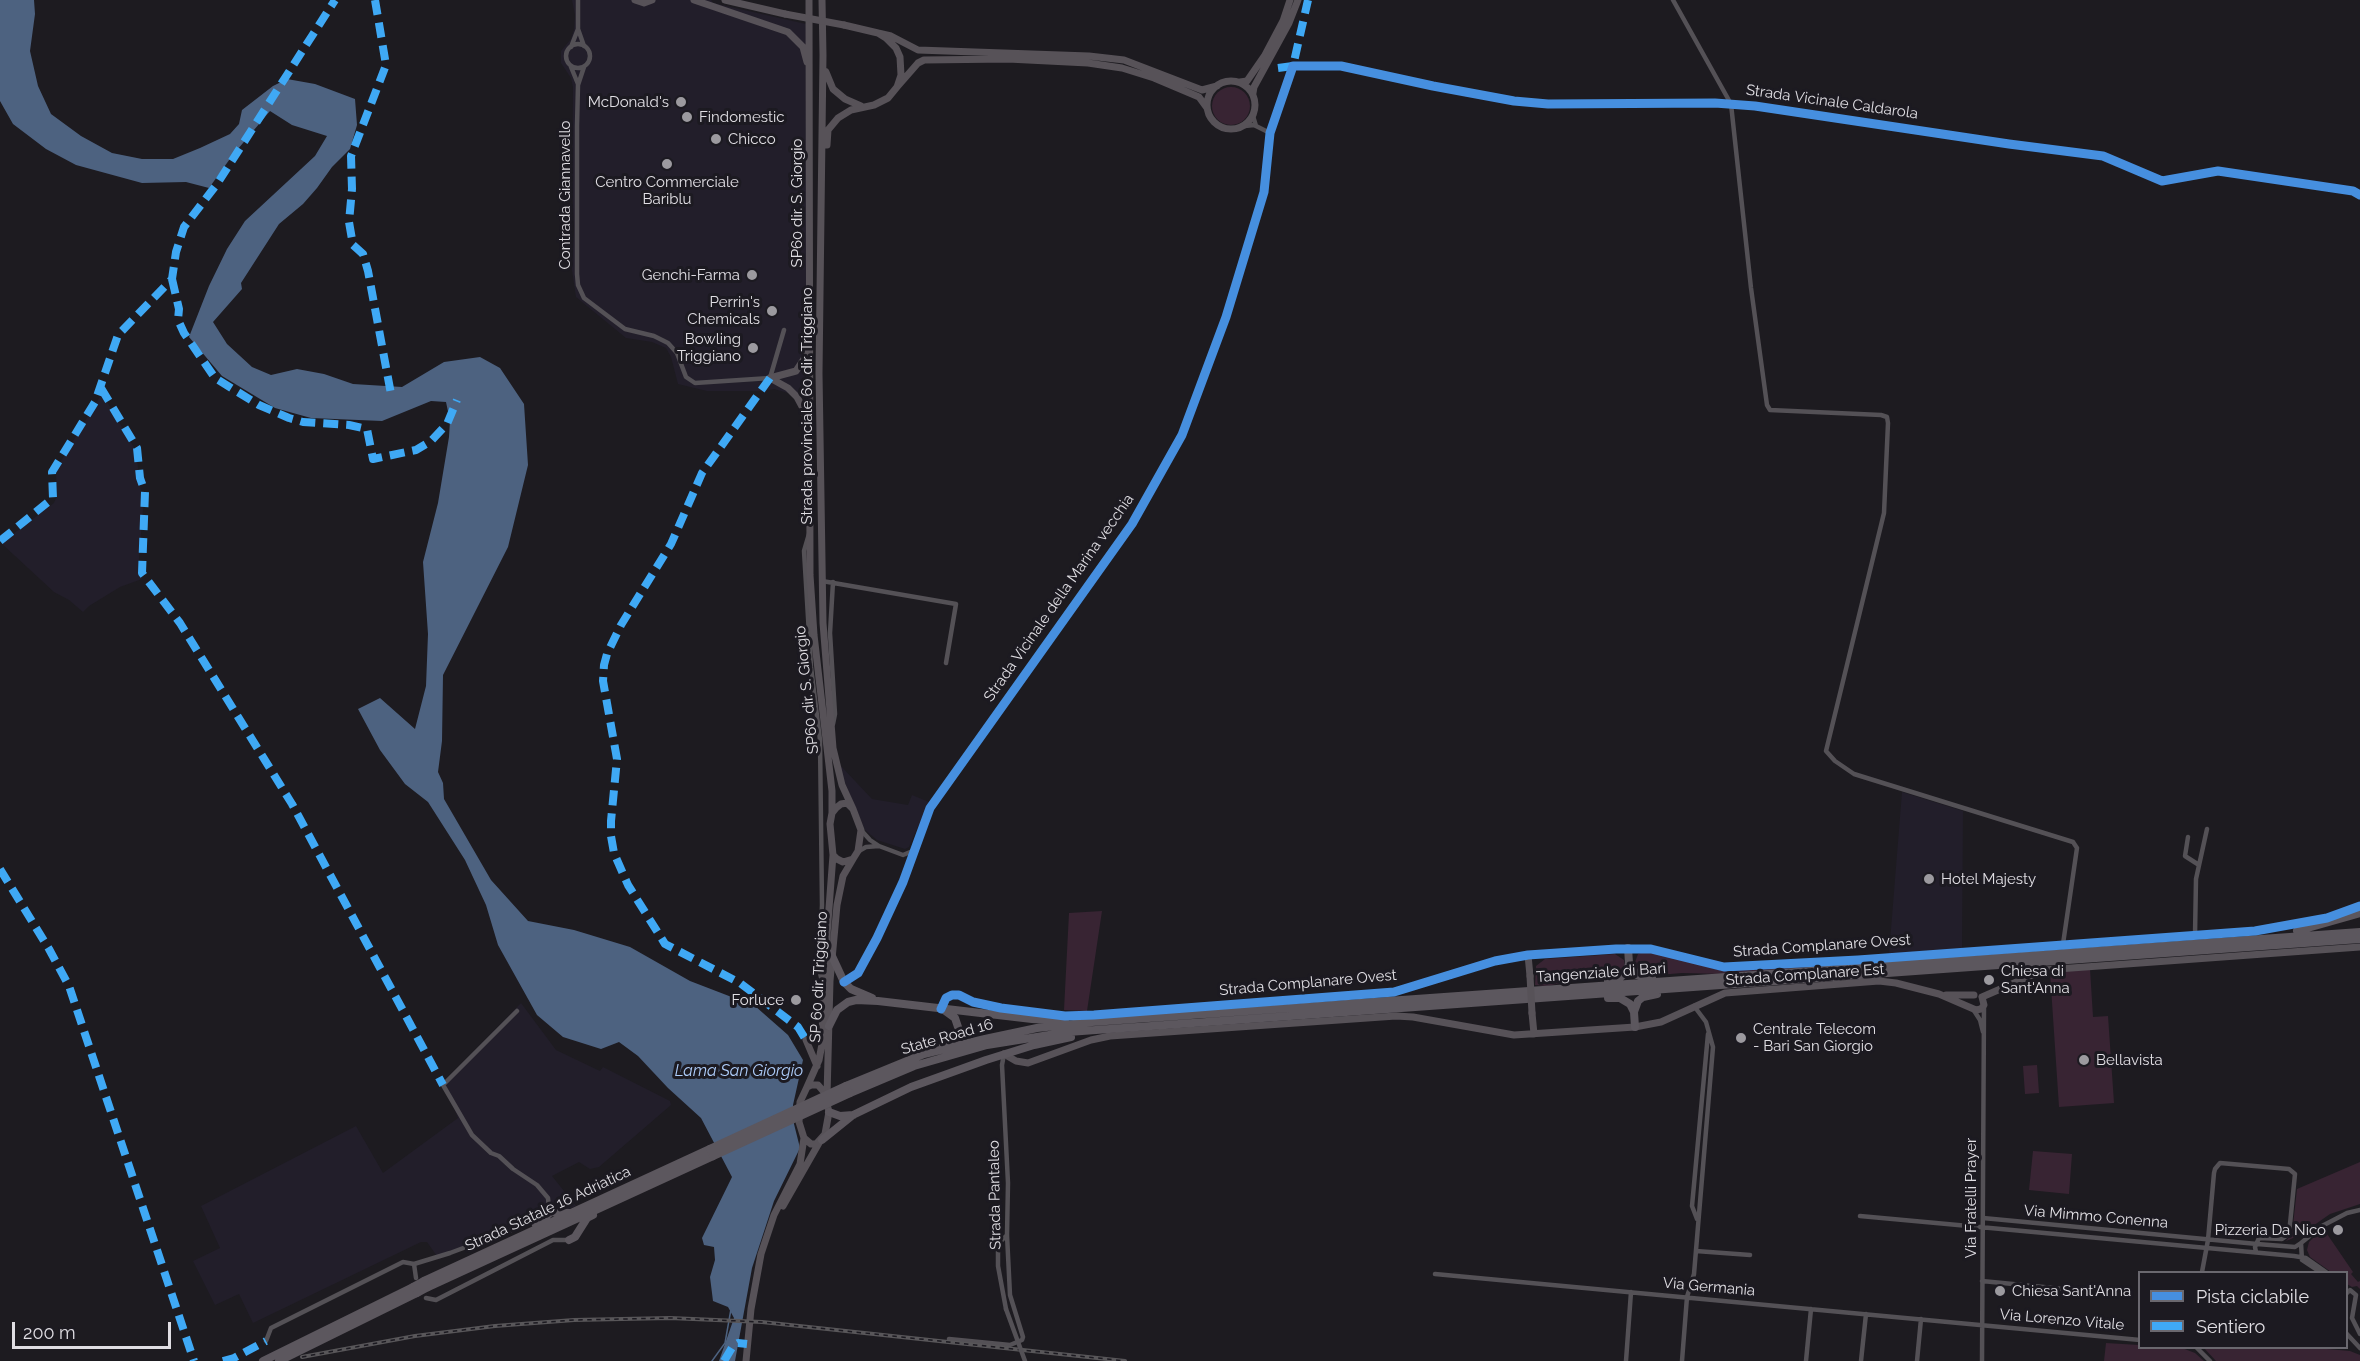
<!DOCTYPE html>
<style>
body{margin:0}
#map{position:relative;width:2360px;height:1361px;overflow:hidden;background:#1d1b20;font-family:Raleway,sans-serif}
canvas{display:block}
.legend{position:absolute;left:2138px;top:1271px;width:210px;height:78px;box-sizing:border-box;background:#1c1a21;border:2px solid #6a686f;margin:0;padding:8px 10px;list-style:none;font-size:18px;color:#e0dee3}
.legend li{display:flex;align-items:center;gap:12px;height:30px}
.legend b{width:30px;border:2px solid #6a686f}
.scale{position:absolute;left:12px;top:1322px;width:159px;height:27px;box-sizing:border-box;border:3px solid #e0dee3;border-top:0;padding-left:8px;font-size:18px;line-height:21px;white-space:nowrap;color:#e0dee3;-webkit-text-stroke:4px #1c1a21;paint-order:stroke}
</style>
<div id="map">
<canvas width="2360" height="1361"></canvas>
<ul class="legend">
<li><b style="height:8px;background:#468fdf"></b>Pista ciclabile</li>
<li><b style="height:8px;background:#3fa9f5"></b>Sentiero</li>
</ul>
<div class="scale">200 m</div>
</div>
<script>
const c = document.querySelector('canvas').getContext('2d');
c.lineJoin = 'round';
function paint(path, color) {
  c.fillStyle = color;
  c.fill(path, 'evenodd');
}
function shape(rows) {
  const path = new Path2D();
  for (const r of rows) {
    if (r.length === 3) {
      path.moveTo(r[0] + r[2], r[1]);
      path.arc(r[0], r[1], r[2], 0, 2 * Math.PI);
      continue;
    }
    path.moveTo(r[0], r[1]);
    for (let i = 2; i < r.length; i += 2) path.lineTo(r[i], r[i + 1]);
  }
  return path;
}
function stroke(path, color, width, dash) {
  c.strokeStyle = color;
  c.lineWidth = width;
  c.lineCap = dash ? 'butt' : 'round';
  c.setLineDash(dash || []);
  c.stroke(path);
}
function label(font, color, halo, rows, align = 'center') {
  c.font = font + ' Raleway,sans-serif';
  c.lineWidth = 6;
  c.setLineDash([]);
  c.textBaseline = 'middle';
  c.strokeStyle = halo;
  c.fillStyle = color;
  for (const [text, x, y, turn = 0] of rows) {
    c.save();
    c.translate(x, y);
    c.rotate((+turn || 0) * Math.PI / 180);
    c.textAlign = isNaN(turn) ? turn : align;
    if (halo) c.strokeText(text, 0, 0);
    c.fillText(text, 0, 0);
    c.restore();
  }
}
const built = shape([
 [572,0,711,0,713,3,806,24,806,398,774,389,764,391,707,391,678,384,671,357,666,348,652,342,626,338,576,297,572,270,574,227,572,188,573,87,571,78,561,63,561,51,571,39,574,30,575,15],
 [102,393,136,451,143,509,138,571,142,579,120,587,89,606,83,612,69,600,54,592,1,543,54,503,57,495,56,475,58,466],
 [839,764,872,799,908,805,912,795,929,802,909,847,905,849,877,840,865,830,842,776],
 [1902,792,1963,811,1962,948,1889,954],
 [521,1003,556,1050,600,1071,603,1067,670,1101,671,1105,599,1167,590,1169,579,1162,552,1176,576,1206,439,1259,427,1242,421,1242,253,1323,239,1294,215,1305,193,1261,220,1248,201,1206,356,1126,383,1173,458,1118,444,1082]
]);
const green = shape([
 [1231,106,19],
 [1102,911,1087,1011,1064,1010,1069,913],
 [1643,952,1655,952,1715,969,1737,970,1835,963,1835,965,1724,974,1682,973,1647,976,1640,974,1634,965,1638,954],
 [1615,954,1624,960,1625,971,1608,979,1565,982,1547,986,1535,985,1536,966,1545,959],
 [2090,969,2093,1017,2108,1016,2114,1103,2059,1107,2050,972],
 [2037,1065,2039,1093,2025,1094,2023,1066],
 [2033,1151,2072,1154,2069,1194,2029,1190],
 [2360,1162,2360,1204,2330,1214,2300,1235,2286,1241,2292,1234,2297,1189],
 [2323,1228,2353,1272,2351,1274,2358,1282,2360,1281,2360,1289,2357,1286,2352,1287,2347,1284,2346,1272,2331,1272,2310,1257,2307,1250,2309,1242],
 [2106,1343,2139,1345,2140,1348,2182,1348,2195,1353,2204,1361,2104,1361],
 [2204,1348,2316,1348,2350,1351,2360,1355,2360,1361,2216,1361]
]);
const water = shape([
 [0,0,34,0,35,14,30,51,38,86,51,114,81,136,112,153,142,159,173,159,200,148,230,134,239,124,242,110,273,86,287,79,315,84,355,99,357,125,350,149,332,167,317,188,303,204,279,224,241,283,242,289,213,322,227,344,252,367,271,375,297,369,324,374,353,384,402,387,444,362,480,357,500,368,524,404,528,465,508,547,443,675,442,741,438,772,443,783,444,799,491,880,528,921,574,930,630,947,690,981,755,1006,788,1035,803,1060,793,1105,794,1124,800,1148,774,1201,752,1268,735,1361,719,1361,734,1318,728,1307,713,1301,710,1277,715,1260,714,1247,704,1245,702,1238,732,1177,701,1118,668,1088,638,1056,619,1042,601,1049,563,1037,537,1015,498,945,486,905,465,860,428,802,405,784,380,750,358,709,380,698,415,729,426,686,428,634,423,562,438,503,449,437,450,421,446,402,431,401,382,421,311,418,275,408,222,376,189,337,209,286,227,249,245,221,315,156,327,136,292,125,270,111,232,156,209,188,186,182,142,183,76,165,46,149,13,124,0,101]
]);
const stream = shape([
 [712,1361,725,1343,731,1309]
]);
const street = shape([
 [1673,0,1731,104,1751,288,1767,405,1770,410,1881,415,1887,417,1888,423,1884,513,1826,751,1835,761,1854,774,2073,842,2077,848,2063,944],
 [578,29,584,46],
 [578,56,12],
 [571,47,578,29,578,0],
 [571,67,578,84],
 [584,67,578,85,577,126,577,274,578,285,584,298,625,329,654,336,668,343,677,353,686,377,695,383,770,378,784,330],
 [1253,116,1256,126],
 [1245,126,1254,125,1270,133],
 [809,534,804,551,811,667,820,740,822,905,819,968,822,982],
 [822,581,956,604,946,663],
 [833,582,830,633,835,714,833,724],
 [861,830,870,840,879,846],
 [2188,837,2185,856,2199,865],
 [859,851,866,847,879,846,903,855,915,850],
 [2195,935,2196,879,2207,829],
 [844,982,858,973,877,938,903,882,930,808,1132,524,1182,435,1226,317,1264,192,1270,133,1293,66,1341,66,1433,86,1514,101,1548,104,1715,103,1755,106,2009,144,2103,156,2162,181,2218,171,2353,191,2360,195],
 [1973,1009,1980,1020,1983,1032],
 [517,1011,443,1085,472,1135,491,1153,499,1156,513,1169,537,1185,548,1198,549,1209],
 [1860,1216,2294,1256,2306,1258,2326,1272],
 [1983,1218,2257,1244,2295,1247,2301,1243],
 [1697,1219,1692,1206,1708,1034],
 [1696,1251,1750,1255],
 [414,1264,416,1278],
 [2202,1272,2208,1240,2214,1173,2215,1169,2220,1163,2289,1169,2295,1174,2289,1234,2282,1239,2259,1238,2255,1247,2256,1252],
 [2320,1272,2302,1260,2301,1243,2322,1226,2347,1213,2360,1210],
 [1435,1274,2140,1340],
 [1982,1281,2064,1289],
 [2346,1294,2350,1290,2356,1295,2352,1318,2360,1334],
 [426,1298,436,1300,553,1240,568,1240],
 [1006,1309,998,1266,998,1244,1007,1235],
 [2346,1333,2360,1348],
 [949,1339,1010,1345,1022,1340,1023,1337,1010,1295,1007,1235,1008,1183,1002,1065,1004,1054],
 [266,1341,271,1328,403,1262,414,1264,450,1253,522,1226,548,1211],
 [2197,1348,2210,1361],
 [1626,1361,1631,1292],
 [1682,1361,1687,1297,1694,1274,1713,1047,1706,1022,1694,1006],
 [1806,1361,1811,1309],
 [1861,1361,1866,1314],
 [1917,1361,1921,1319],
 [1982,1361,1984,1005]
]);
const secondary = shape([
 [635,0,644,3,652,0],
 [694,0,788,32,803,47,807,62],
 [725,0,785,14],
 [809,0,810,575,814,635,832,791,832,813],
 [822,0,823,55,819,373,823,623,833,748,842,785,853,809],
 [878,33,891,36,918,50,1089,56,1124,60,1202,90,1217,86],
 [826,72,833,89,845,99,861,106],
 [1231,105,24],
 [1240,82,1247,81,1265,55,1283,21,1290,0],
 [897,87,918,63,924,60,1008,59,1088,63,1122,68,1154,78,1199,97,1207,108],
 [1253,93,1254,87,1289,23,1298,0],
 [827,145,828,130,838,118,851,110,874,105,888,98,897,87,901,75,900,57,896,48,886,38,878,33,844,25],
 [770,378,796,371,806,356,807,346],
 [770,378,788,388,797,397,804,410,807,425],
 [847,803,853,809,861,830,858,851,853,859,843,862,837,859,833,855,830,824,832,813,836,808,841,804,847,803],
 [1528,955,1530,976],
 [1946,995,1974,995],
 [1982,997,2044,970,2360,947],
 [941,1009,946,998,952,995,959,995,973,1002,1001,1008,1065,1016,1094,1015,1394,992,1495,961,1528,955,1616,949,1651,949,1724,967,1858,960,2255,931,2327,918,2360,906],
 [1532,1013,1534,1034],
 [1004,1054,1016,1061,1028,1063,1091,1040,1110,1036,1396,1016,1413,1017,1514,1035,1635,1027,1661,1022,1725,993,1879,981,1896,983,1939,994,1976,1010,1981,1009,1984,1005,1982,997],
 [817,1066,806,1040,817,1039,822,1033],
 [811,1085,818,1085,824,1092,829,1112,825,1134,816,1144,811,1144,804,1138,799,1122,800,1102,807,1087,811,1085],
 [807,1087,819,1060,822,1044,823,988,833,855],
 [827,1096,830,981,837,905,843,876,853,859],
 [783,1206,819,1143],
 [746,1361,751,1309,761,1254,774,1215,800,1164,804,1138]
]);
const highway = shape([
 [2297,931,2360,913],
 [831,954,844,982,851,989,872,998],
 [1629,963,1637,975,1652,978],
 [1608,981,1618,979,1627,972,1629,963,1628,948],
 [1608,998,1620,998,1630,1004,1634,1012,1635,1027],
 [1634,1012,1638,1001,1643,997,1657,994],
 [829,1026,837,1010,848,1002,856,1000,878,1001,1032,1019,1065,1021],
 [943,1045,953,1040,959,1030,955,1018,944,1010],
 [846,1086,924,1054,985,1039,1037,1028,1092,1022,2360,932],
 [850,1093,914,1066,987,1045,1068,1032,2360,939],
 [829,1112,840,1116,853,1115],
 [822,1140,853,1115,911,1087,986,1060,1034,1045,1071,1037],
 [536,1225,551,1212,569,1213],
 [569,1240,575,1237,587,1218,593,1215],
 [424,1281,710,1149],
 [428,1287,713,1156],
 [263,1361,413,1287],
 [279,1361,417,1293]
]);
const rail = shape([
 [302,1357,415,1336,495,1326,574,1320,670,1318,762,1322,1125,1361]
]);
const streetBridge = shape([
 [1006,1309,1025,1361]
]);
const secondaryBridge = shape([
 [785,14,844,25],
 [1530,976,1532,1013]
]);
const highwayBridge = shape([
 [710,1149,846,1086],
 [713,1156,850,1093],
 [413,1287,424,1281],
 [417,1293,428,1287]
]);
const quiet = shape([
 [375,0,386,65,351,156,352,189,349,222,353,245,363,254,368,271,391,394],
 [1278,68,1293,66,1308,0],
 [172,279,179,309,178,320,184,333,215,378,259,405,289,418,303,422,349,425,367,429,373,459,416,450,431,441,447,424,457,400],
 [770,378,702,473,671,544,621,625,607,654,604,665,603,681,617,759,611,821,611,836,614,853,628,885,665,944,740,983,798,1027,806,1040],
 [101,388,137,448,140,478,145,492,142,573,180,623,292,804,443,1085],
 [0,541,53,498,52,472,95,402,118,335,172,279,176,252,184,227,217,184,335,0],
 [0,869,49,949,69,986,194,1361],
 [223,1361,234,1358,266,1341],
 [724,1361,733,1346,738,1343,747,1344]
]);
const cycleway = shape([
 [844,982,858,973,877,938,903,882,930,808,1132,524,1182,435,1226,317,1264,192,1270,133,1293,66,1341,66,1433,86,1514,101,1548,104,1715,103,1755,106,2009,144,2103,156,2162,181,2218,171,2353,191,2360,195],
 [941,1009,946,998,952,995,959,995,973,1002,1001,1008,1065,1016,1094,1015,1394,992,1495,961,1528,955,1616,949,1651,949,1724,967,1858,960,2255,931,2327,918,2360,906]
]);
const markers = [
 [681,102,6,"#9c9a9f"],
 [687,117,6,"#9c9a9f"],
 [716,139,6,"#9c9a9f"],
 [667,164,6,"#9c9a9f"],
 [752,275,6,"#9c9a9f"],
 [772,311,6,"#9c9a9f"],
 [753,348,6,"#9c9a9f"],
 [1929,879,6,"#9c9a9f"],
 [1989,980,6,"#9c9a9f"],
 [796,1000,6,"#9c9a9f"],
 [1741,1038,6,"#9c9a9f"],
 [2084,1060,6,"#9c9a9f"],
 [2338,1230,6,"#9c9a9f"],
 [2000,1291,6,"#9c9a9f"]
];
const poiNames = [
 ["McDonald's",669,102,"right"],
 ["Findomestic",699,117],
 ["Chicco",728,139],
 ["Centro Commerciale",667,182,"center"],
 ["Bariblu",667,199,"center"],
 ["Genchi-Farma",740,275,"right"],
 ["Perrin's",760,302,"right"],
 ["Chemicals",760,319,"right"],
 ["Bowling",741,339,"right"],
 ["Triggiano",741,356,"right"],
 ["Hotel Majesty",1941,879],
 ["Chiesa di",2001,971],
 ["Sant'Anna",2001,988],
 ["Forluce",784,1000,"right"],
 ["Centrale Telecom",1753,1029],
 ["- Bari San Giorgio",1753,1046],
 ["Bellavista",2096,1060],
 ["Pizzeria Da Nico",2326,1230,"right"],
 ["Chiesa Sant'Anna",2012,1291]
];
const streetNames = [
 ["Strada Vicinale Caldarola",1832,102,8],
 ["Contrada Giannavello",565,195,-90],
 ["SP60 dir. S. Giorgio",797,203,-90],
 ["Strada provinciale 60 dir. Triggiano",807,406,-90],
 ["Strada Vicinale della Marina vecchia",1059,598,-55],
 ["SP60 dir. S. Giorgio",807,690,-96],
 ["Strada Complanare Ovest",1822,946,-4],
 ["Tangenziale di Bari",1601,973,-4],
 ["Strada Complanare Est",1805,975,-4],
 ["SP 60 dir. Triggiano",819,977,-87],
 ["Strada Complanare Ovest",1308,983,-5],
 ["State Road 16",947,1037,-16],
 ["Strada Pantaleo",995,1195,-91],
 ["Via Fratelli Prayer",1971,1198,-90],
 ["Strada Statale 16 Adriatica",548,1209,-25],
 ["Via Mimmo Conenna",2096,1217,5],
 ["Via Germania",1709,1287,5],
 ["Via Lorenzo Vitale",2062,1320,5]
];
const waterNames = [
 ["Lama San Giorgio",739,1071]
];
paint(built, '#221e2a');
paint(green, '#382433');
paint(water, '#4d6280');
stroke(stream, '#4d6280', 1.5);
stroke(street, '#545156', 4.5);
stroke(secondary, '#575258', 7);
stroke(highway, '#5c575e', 8);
stroke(rail, '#585659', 4);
stroke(rail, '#1c1a21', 1.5, [4.5]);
stroke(streetBridge, '#545156', 4.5);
stroke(secondaryBridge, '#575258', 7);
stroke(highwayBridge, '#5c575e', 8);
stroke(quiet, '#3fa9f5', 8, [15, 8]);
stroke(cycleway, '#468fdf', 9);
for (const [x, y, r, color] of markers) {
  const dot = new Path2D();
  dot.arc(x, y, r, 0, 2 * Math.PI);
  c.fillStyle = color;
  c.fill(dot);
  stroke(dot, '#1c1a21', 2);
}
label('15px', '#e0dee3', '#1c1a21', poiNames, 'left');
label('15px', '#e0dee3', '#1c1a21', streetNames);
label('italic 16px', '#aecdfa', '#1c1a21', waterNames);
</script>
